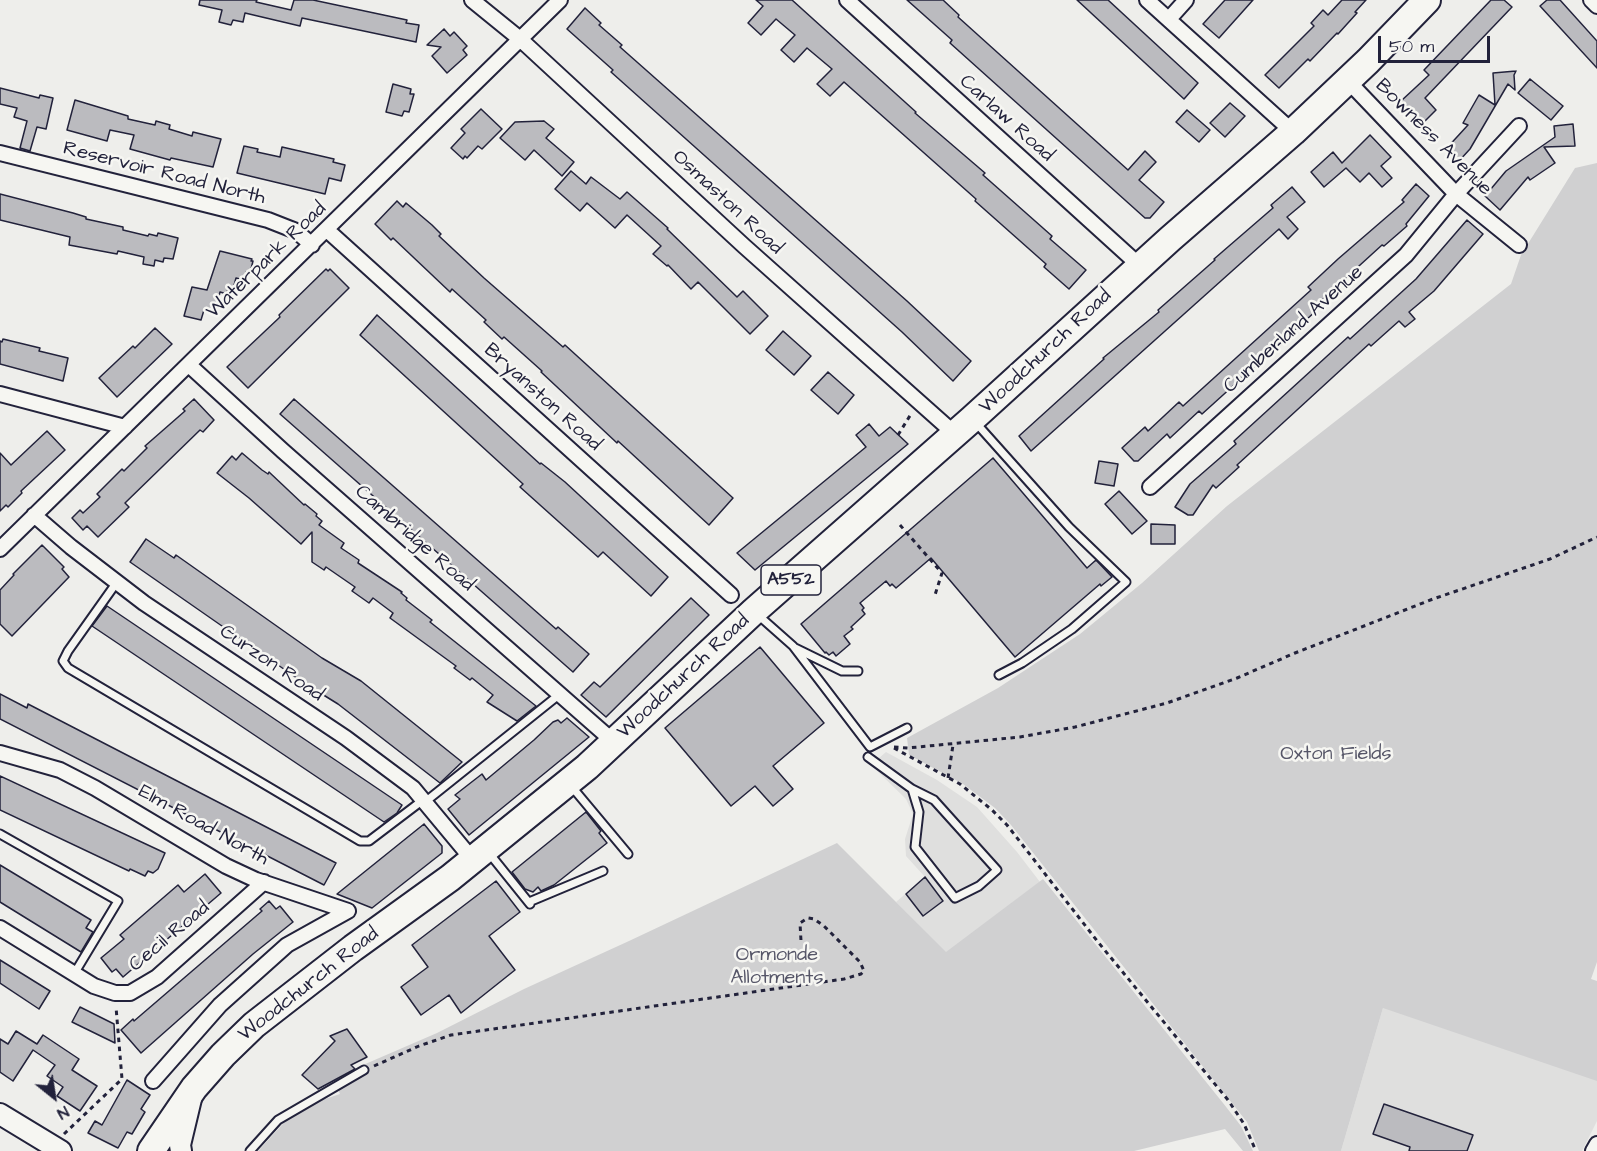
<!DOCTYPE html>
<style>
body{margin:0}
#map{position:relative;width:1597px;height:1151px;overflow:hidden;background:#eeeeeb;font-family:"Architects Daughter",sans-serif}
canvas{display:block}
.north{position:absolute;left:24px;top:1067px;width:60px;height:60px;-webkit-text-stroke:4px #f6f6f2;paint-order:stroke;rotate:150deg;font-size:16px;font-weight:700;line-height:24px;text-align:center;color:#22223b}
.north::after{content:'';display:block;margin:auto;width:21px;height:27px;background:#22223b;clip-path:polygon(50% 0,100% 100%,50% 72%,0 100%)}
.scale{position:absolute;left:1378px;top:36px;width:112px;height:27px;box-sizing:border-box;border:3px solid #22223b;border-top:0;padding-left:8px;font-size:18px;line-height:21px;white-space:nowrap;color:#22223b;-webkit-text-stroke:4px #f6f6f2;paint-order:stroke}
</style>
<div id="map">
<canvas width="1597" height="1151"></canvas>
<div class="north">N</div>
<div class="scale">50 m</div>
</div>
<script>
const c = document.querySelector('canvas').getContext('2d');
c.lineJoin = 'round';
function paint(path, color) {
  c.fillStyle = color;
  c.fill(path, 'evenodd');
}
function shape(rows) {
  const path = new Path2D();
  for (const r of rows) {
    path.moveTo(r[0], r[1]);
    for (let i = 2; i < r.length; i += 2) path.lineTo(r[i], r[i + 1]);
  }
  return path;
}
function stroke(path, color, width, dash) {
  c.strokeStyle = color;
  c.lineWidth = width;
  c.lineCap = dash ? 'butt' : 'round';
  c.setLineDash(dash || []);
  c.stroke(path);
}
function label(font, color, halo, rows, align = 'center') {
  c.font = font + ' "Architects Daughter",sans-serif';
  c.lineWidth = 5;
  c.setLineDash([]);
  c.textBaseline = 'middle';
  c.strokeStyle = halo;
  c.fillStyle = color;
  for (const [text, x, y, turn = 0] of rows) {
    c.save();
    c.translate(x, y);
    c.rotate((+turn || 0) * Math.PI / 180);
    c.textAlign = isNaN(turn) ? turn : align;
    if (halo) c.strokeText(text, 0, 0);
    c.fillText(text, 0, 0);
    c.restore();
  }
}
const built = shape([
 [886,752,937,780,977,807,1017,852,1040,882,946,953,896,902,925,877,906,856,905,839,913,814,906,799,871,765],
 [1597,982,1597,1121,1582,1151,1341,1151,1383,1008]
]);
const green = shape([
 [1597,163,1597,962,1591,979,1597,981,1597,1081,1383,1008,1341,1151,1259,1151,1247,1122,1011,825,995,808,963,784,909,755,907,738,998,688,1080,634,1142,583,1227,506,1511,284,1521,255,1575,168],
 [837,843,946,952,1043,879,1223,1103,1241,1126,1253,1151,1243,1151,1225,1129,1134,1151,258,1151,291,1115,310,1104,340,1094,334,1081,363,1065,437,1033,524,989,629,941]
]);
const building = shape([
 [200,0,257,0,256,2,291,10,294,0,313,0,407,20,406,23,419,25,416,42,302,18,300,26,245,13,243,22,233,20,231,25,219,22,222,10,199,5,200,0],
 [756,0,792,0,916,112,915,113,985,173,983,175,1052,236,1050,239,1086,270,1069,289,1044,267,1046,264,975,201,976,199,844,82,830,96,817,84,832,69,807,48,794,62,781,50,795,35,776,19,761,35,748,23,763,6,756,0],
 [907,0,943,0,959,15,958,17,1128,170,1145,151,1156,162,1139,180,1164,202,1150,218,1145,218,950,43,952,40,907,0],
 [1077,0,1108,0,1198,83,1184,99,1077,0],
 [1225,0,1253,0,1219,38,1203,24,1225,0],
 [1342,0,1366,0,1355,12,1357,13,1338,34,1337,33,1310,61,1308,59,1279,88,1265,75,1314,26,1311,23,1323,10,1328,15,1342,0],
 [1491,0,1504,0,1512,7,1425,98,1436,110,1422,124,1401,101,1429,75,1424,70,1491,0],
 [1547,0,1560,0,1597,41,1597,68,1540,6,1547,0],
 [585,8,601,23,599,25,622,45,620,47,907,301,971,361,953,381,902,332,611,72,613,70,567,29,585,8],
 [444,29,450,36,454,32,467,46,463,50,467,55,447,73,432,56,441,47,427,45,444,29],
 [1516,71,1514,75,1515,90,1508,84,1470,149,1458,162,1445,150,1468,125,1463,123,1479,95,1495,105,1493,73,1516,71],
 [1530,79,1563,106,1551,120,1518,93,1530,79],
 [393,84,411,89,410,94,414,94,409,112,404,111,402,116,386,112,393,84],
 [0,88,39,98,40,95,53,98,46,129,37,127,30,151,20,148,27,121,14,117,17,108,0,104,0,88],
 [75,100,128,116,128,119,155,125,156,121,170,125,169,129,192,136,193,132,221,139,213,167,171,158,170,160,130,149,134,135,110,130,107,141,67,130,75,100],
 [1230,103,1245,116,1225,137,1210,123,1230,103],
 [481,109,502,129,482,149,478,146,467,158,465,156,463,159,451,148,465,133,461,129,481,109],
 [1187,110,1210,130,1199,142,1176,122,1187,110],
 [544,121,554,129,546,138,574,162,562,176,534,150,525,160,500,138,515,122,544,121],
 [1573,124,1575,146,1544,147,1555,163,1530,180,1528,177,1500,210,1485,196,1506,171,1555,137,1554,126,1573,124],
 [1370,135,1391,157,1381,166,1392,178,1382,187,1369,173,1360,182,1346,168,1324,187,1311,172,1333,152,1342,163,1370,135],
 [244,146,258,149,257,152,280,157,282,147,334,159,333,162,345,165,341,181,329,178,325,194,237,173,244,146],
 [571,171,586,184,591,177,620,199,627,192,668,228,667,229,737,297,743,291,768,316,750,334,698,282,691,289,668,265,667,266,653,254,661,246,627,215,615,228,587,203,580,211,555,189,571,171],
 [1416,184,1429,196,1406,224,1407,226,1384,246,1382,245,1314,307,1317,310,1202,414,1199,411,1170,438,1167,434,1138,461,1134,461,1122,448,1145,427,1148,431,1179,402,1183,406,1311,290,1308,287,1338,259,1404,202,1402,200,1416,184],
 [1292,187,1305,202,1287,217,1298,229,1288,239,1279,229,1031,451,1019,436,1104,359,1103,358,1159,312,1158,310,1215,260,1214,259,1273,208,1271,205,1292,187],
 [0,194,73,213,86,217,86,219,123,227,123,230,148,236,149,234,157,236,158,233,178,238,173,259,164,258,163,262,155,260,154,266,143,264,144,257,118,251,117,254,69,245,70,237,0,220,0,194],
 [397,201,403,207,406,203,432,225,441,234,439,236,484,278,563,347,565,345,733,498,709,525,618,441,617,443,601,428,541,372,542,371,504,337,502,339,484,322,486,320,452,289,450,292,393,238,391,240,375,224,397,201],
 [1467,220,1483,234,1434,291,1409,312,1415,319,1405,327,1399,321,1371,346,1369,344,1237,465,1239,467,1216,488,1213,485,1193,515,1188,515,1175,507,1190,484,1236,444,1234,441,1348,337,1350,339,1416,279,1467,220],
 [220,251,252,259,251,261,253,261,250,273,246,272,244,280,236,278,233,289,228,287,227,294,220,292,217,305,214,304,212,312,204,310,201,320,184,316,192,287,207,290,220,251],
 [326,269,328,271,330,269,349,288,248,388,227,367,280,317,279,315,326,269],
 [377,315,540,464,541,463,565,482,668,577,651,596,603,552,598,557,520,487,523,484,360,335,377,315],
 [155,328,172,344,117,397,99,378,133,346,135,348,155,328],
 [783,331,811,356,794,375,766,350,783,331],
 [3,339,40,348,39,351,68,358,63,381,0,364,0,341,2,342,3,339],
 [828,372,854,395,838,414,811,390,828,372],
 [194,399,214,420,203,432,200,430,125,503,129,507,98,537,87,526,83,530,72,518,80,510,83,513,100,497,97,494,122,469,124,471,147,448,145,446,185,411,183,409,194,399],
 [294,399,556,629,558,627,589,654,573,672,280,414,294,399],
 [869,424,879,436,890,427,908,444,755,570,737,553,866,447,856,435,869,424],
 [47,431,65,450,21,491,22,493,8,507,6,505,0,511,0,453,11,465,47,431],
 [242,453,262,470,268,474,269,472,304,505,305,504,317,514,316,516,322,521,319,525,344,543,341,548,359,560,358,563,402,592,401,593,407,598,406,600,432,620,430,622,536,706,517,721,487,702,493,695,472,678,470,680,454,668,456,666,390,618,393,613,373,598,369,603,352,591,355,587,326,567,324,570,312,562,312,532,301,544,249,498,217,473,232,456,236,460,242,453],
 [993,458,1087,568,1096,560,1112,577,1101,586,1100,584,1015,657,931,558,896,588,892,584,890,586,886,581,860,603,864,608,862,610,865,614,851,627,853,629,844,636,850,644,836,656,833,652,829,655,826,652,825,653,801,624,993,458],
 [1099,461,1118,464,1114,486,1095,483,1099,461],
 [1119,491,1147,521,1132,534,1105,504,1119,491],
 [1151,524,1175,525,1175,544,1151,544,1151,524],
 [146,539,174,558,176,555,322,658,361,681,462,762,440,783,338,704,301,681,130,562,146,539],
 [42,545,64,567,62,569,69,577,12,636,0,624,0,590,14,575,13,574,42,545],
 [691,598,709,615,606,717,581,695,594,682,600,687,691,598],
 [107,606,402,805,397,813,384,822,92,626,107,606],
 [760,647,824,723,773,766,793,789,773,806,755,786,731,806,665,728,760,647],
 [0,694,27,708,28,704,336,863,324,885,0,719,0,694],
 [567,718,589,737,469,835,448,809,460,799,455,795,482,774,486,780,534,740,553,722,558,720,561,723,567,718],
 [0,776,165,853,158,869,153,873,148,871,145,876,130,869,129,871,0,810,0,776],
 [586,812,601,831,599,833,607,843,554,885,541,891,538,887,533,892,525,889,512,872,586,812],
 [424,824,442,846,442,853,372,908,337,894,424,824],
 [0,865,91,920,86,928,93,932,81,952,0,902,0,865],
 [205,874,221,893,123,977,116,969,112,972,101,958,124,939,120,935,178,885,184,892,205,874],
 [925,877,943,901,923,916,906,894,925,877],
 [496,881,520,912,489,936,515,970,461,1013,449,995,421,1015,401,987,428,967,412,945,496,881],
 [269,901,276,909,280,906,293,922,253,954,141,1053,121,1030,133,1019,134,1021,262,911,260,909,269,901],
 [0,960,50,991,39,1009,0,983,0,960],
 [80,1007,114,1024,115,1043,72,1022,80,1007],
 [347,1029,367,1057,351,1065,355,1069,318,1089,302,1075,335,1041,330,1036,347,1029],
 [16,1031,37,1044,43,1035,79,1059,72,1070,97,1086,80,1111,57,1096,63,1087,47,1076,55,1065,33,1050,13,1081,0,1072,0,1039,8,1044,16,1031],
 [127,1080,150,1095,141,1109,145,1112,132,1134,127,1132,118,1148,88,1133,95,1121,102,1125,127,1080],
 [1384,1104,1473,1135,1467,1151,1409,1151,1410,1147,1373,1134,1384,1104]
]);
const path = shape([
 [898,435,911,414],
 [900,525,942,573,934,598],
 [894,747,908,748,1020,737,1075,727,1167,703,1237,678,1295,653,1433,599,1550,559,1597,537],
 [894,748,960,784,992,810,1007,825,1098,942,1228,1100,1244,1124,1256,1151],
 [948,778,953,745],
 [374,1066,419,1046,451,1035,844,979,861,974,864,971,860,962,824,926,814,919,808,918,800,923,801,941],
 [64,1134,122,1079,116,1007]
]);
const lane = shape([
 [976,423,1069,527,1126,582,1072,629,1022,663,999,675],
 [117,582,68,651,63,661,68,668,360,841,369,841,423,800],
 [758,615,793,646,870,747,907,728],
 [795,648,842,671,858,671],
 [868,757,912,789,934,800,997,870,979,886,955,898,915,847,919,812,912,789],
 [572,787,628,854],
 [425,802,560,694],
 [0,834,118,901,74,974],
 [489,853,530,904],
 [529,902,603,871],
 [250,1151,278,1120,364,1070]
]);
const street = shape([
 [472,0,520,39,744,246,955,434],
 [847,0,1140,266],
 [1147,0,1293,132],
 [1591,0,1597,6],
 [1169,19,1186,0],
 [1348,81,1456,194,1519,245],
 [0,153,268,220,296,231,312,245],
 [327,230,731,595],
 [189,365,283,451,614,742],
 [0,394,125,427],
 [1150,487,1406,255,1456,194,1519,126],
 [34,515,71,547,144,603,346,738,413,788,472,859],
 [0,549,560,0],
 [0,753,60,770,95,788,226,866,256,880,348,911,287,945,220,1005,153,1081],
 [0,928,94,986,115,993,130,993,157,977,264,882],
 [1593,1151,1597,1144]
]);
const secondary = shape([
 [0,1114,61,1151],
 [181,1151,180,1145,191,1099]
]);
const highway = shape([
 [151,1151,194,1088,223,1055,254,1025,353,948,450,878,587,767,754,611,972,419,1170,239,1293,132,1368,61,1427,0]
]);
const shields = [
 [791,580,60]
];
const shieldNames = [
 ["A552",791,580]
];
const streetNames = [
 ["Carlaw Road",1006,119,42],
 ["Bowness Avenue",1433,138,45],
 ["Reservoir Road North",164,174,14],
 ["Osmaston Road",727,203,43],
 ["Waterpark Road",267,261,-44],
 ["Cumberland Avenue",1294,330,-42],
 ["Woodchurch Road",1046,352,-43],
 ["Bryanston Road",542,398,42],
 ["Cambridge Road",414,539,41],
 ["Curzon Road",271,664,34],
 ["Woodchurch Road",684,677,-43],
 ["Elm Road North",203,826,29],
 ["Cecil Road",170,937,-40],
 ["Woodchurch Road",309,985,-38]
];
const parkNames = [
 ["Oxton Fields",1336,755],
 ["Ormonde",777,956],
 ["Allotments",777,979]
];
paint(built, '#dfdfde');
paint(green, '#d0d0d1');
paint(building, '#bbbbbf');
stroke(building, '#22223b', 1.5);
stroke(lane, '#22223b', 11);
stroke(street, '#22223b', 18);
stroke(secondary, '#22223b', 24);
stroke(highway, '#22223b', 30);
stroke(path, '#22223b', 3, [4.5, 4.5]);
stroke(lane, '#f6f6f2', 7);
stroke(street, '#f6f6f2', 14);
stroke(secondary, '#f6f6f2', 20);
stroke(highway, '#f6f6f2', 26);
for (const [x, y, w] of shields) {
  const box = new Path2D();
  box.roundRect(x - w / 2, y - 15, w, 30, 4.5);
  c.fillStyle = '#f6f6f2';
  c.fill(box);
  stroke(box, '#22223b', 1.5);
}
label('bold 18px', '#22223b', null, shieldNames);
label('20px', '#22223b', '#f6f6f2', streetNames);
label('20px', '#565668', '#f6f6f2', parkNames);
</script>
